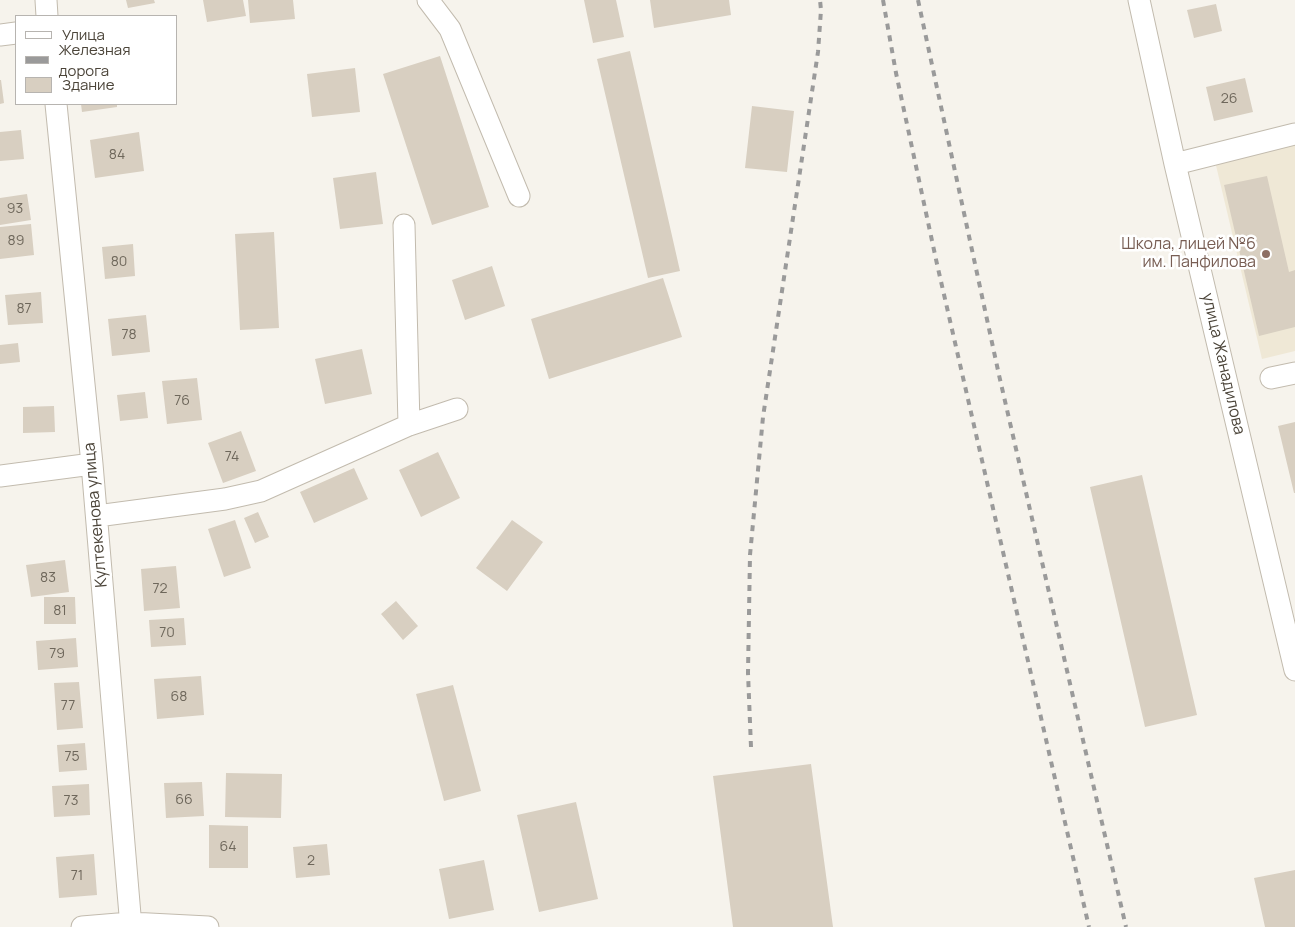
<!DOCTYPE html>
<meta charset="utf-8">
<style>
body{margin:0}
#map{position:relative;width:1295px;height:927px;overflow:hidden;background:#f6f3ec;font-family:Manrope,sans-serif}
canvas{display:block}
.legend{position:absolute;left:15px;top:15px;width:162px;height:90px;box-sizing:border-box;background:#fff;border:1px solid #b7b4b0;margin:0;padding:6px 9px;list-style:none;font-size:15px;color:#4b4439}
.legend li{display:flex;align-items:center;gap:10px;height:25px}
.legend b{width:25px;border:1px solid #b7b4b0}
</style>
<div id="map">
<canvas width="1295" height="927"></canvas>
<ul class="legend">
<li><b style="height:6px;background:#fff"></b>Улица</li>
<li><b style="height:6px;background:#9a9a9a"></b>Железная дорога</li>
<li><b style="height:14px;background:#d8cfc1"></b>Здание</li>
</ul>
</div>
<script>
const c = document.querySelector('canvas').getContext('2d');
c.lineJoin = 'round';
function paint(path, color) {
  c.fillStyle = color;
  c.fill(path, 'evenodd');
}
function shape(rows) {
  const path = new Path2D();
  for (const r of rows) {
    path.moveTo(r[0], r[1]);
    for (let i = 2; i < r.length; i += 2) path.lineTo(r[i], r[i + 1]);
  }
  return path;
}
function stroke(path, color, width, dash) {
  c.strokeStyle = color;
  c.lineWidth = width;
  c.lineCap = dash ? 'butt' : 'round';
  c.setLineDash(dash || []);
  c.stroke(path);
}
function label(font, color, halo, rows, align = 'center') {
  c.font = font + ' Manrope,sans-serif';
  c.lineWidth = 5;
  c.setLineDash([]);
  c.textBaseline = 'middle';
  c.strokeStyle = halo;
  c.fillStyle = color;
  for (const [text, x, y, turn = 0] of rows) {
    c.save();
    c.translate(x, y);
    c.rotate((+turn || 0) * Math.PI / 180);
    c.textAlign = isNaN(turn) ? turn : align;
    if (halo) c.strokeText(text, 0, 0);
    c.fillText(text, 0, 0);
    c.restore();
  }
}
const education = shape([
 [1295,138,1295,351,1262,359,1214,157]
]);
const building = shape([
 [126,0,154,0,155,3,128,8],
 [203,0,243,0,246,16,207,22],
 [248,0,293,0,295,19,250,23],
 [584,0,616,0,624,37,593,43],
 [650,0,729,0,731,15,654,28],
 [1216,4,1222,31,1194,38,1187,10],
 [630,51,680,271,648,278,597,59],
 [440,56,489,207,432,225,383,74],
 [355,68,360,112,312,117,307,74],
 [1245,78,1253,112,1214,121,1206,87],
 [0,80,1,80,4,103,0,104],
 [81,104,117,104,117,107,82,112],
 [752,106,794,111,787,172,745,168],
 [21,130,24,159,0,161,0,132],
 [139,132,144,171,95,178,90,140],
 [376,172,383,224,340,229,333,178],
 [1267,176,1289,272,1295,270,1295,327,1259,336,1224,185],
 [27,194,31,220,0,225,0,198],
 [31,224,34,255,0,259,0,227],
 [274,232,279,328,240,330,235,234],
 [133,244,135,276,105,279,102,247],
 [492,266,505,306,465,320,452,280],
 [663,278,682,337,549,379,531,319],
 [41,292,43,323,8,325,5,295],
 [146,315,150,352,112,356,108,319],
 [18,343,20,362,0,364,0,345],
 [362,349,372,394,325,404,315,359],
 [197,378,202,420,167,424,162,381],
 [145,392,148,418,120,421,117,395],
 [54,406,55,432,23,433,23,407],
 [1295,422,1295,493,1294,493,1278,426],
 [241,431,256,471,223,483,208,443],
 [438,452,460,498,421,517,399,470],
 [354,468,368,499,314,523,300,492],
 [1142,475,1197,715,1145,727,1090,487],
 [258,512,269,537,255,543,244,518],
 [235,520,251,568,224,577,208,529],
 [512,520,543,542,507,591,476,568],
 [65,560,69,592,31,597,26,565],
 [176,566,180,608,144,611,141,569],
 [44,597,75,597,76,624,44,624],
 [396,601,418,626,403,640,381,614],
 [184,618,186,645,151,647,149,620],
 [76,638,78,667,38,670,36,641],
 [201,676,204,715,157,719,154,679],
 [79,682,83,728,57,730,54,683],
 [453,685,481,791,444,801,416,694],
 [85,743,87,770,59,772,57,745],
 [811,764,833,927,733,927,713,776],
 [226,773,282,774,281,818,225,817],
 [202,782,204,816,166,818,164,783],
 [89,784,90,815,54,817,52,786],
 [576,802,598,899,539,912,517,815],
 [209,825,248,826,248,868,209,868],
 [327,844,330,875,296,878,293,847],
 [94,854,97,895,59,898,56,857],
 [484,860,494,910,449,919,439,869],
 [1295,870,1295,927,1265,927,1254,878]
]);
const minor = shape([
 [46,0,47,16],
 [428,0,450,29,519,196],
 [1139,0,1175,164,1295,670],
 [0,35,16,33],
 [56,104,92,464,131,927],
 [1175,164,1295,134],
 [404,225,409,425],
 [1271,378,1295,373],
 [0,476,92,464],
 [97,516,225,499,261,491,409,425,457,409],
 [82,927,130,923,208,927]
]);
const rail = shape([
 [883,0,896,73,937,264,1089,927],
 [918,0,999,375,1126,927],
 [751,747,748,673,750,555,763,417,818,52,821,10,820,0]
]);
const markers = [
 [1266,254,5,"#8d6e63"]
];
const numberNames = [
 ["26",1229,99],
 ["84",117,155],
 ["93",15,209],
 ["89",16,241],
 ["80",119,262],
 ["87",24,309],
 ["78",129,335],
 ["76",182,401],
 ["74",232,457],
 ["83",48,578],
 ["72",160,589],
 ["81",60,611],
 ["70",167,633],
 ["79",57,654],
 ["68",179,697],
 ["77",68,706],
 ["75",72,757],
 ["66",184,800],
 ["73",71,801],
 ["64",228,847],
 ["2",311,861],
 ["71",77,876]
];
const educationNames = [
 ["Школа, лицей №6",1256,245],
 ["им. Панфилова",1256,263]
];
const streetNames = [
 ["улица Жанадилова",1223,364,77],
 ["Култекенова улица",96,515,-95]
];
paint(education, '#efe8d6');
paint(building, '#d8cfc1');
stroke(minor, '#c2bbae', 23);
stroke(minor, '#fff', 21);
stroke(rail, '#9a9a9a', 4, [6, 6]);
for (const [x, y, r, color] of markers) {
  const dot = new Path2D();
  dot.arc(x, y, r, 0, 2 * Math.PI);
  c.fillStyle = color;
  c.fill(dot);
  stroke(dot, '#fff', 2);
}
label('14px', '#6e675b', null, numberNames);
label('16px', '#785e54', '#fff', educationNames, 'right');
label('16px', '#4b4439', '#fff', streetNames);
</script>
